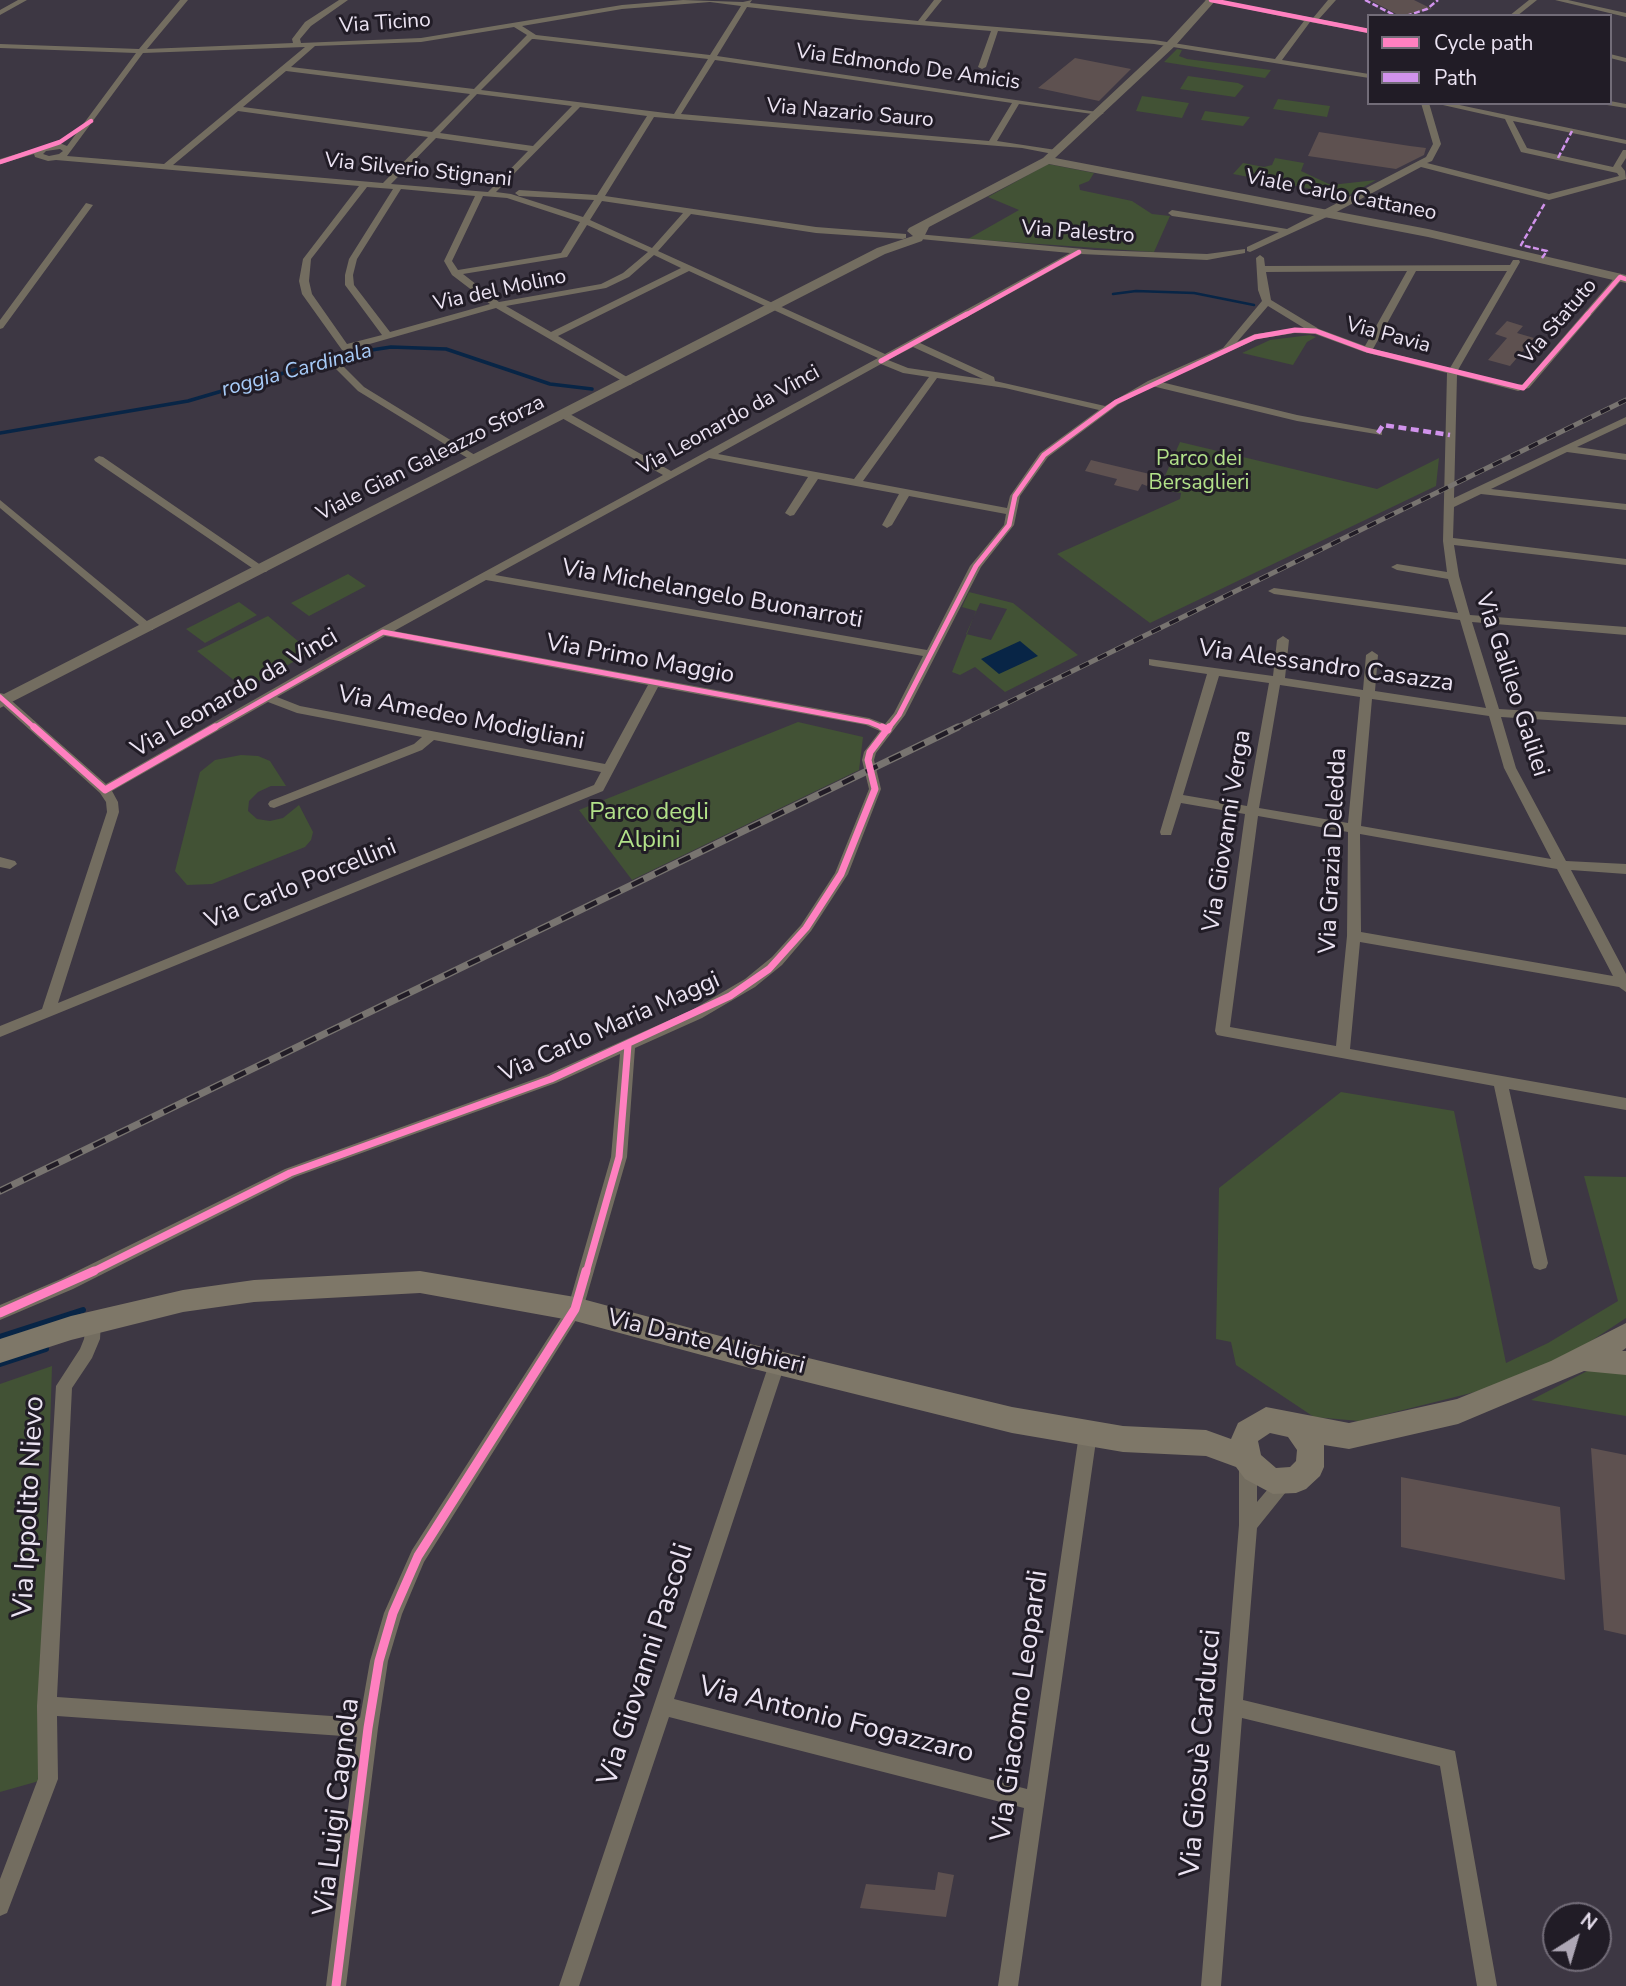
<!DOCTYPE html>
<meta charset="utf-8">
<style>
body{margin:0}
#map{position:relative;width:1626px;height:1986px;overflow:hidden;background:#3d3743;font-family:"Nunito Sans",sans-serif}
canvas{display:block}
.legend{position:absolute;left:1367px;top:14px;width:245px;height:91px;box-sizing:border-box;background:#211c26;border:2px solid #726c78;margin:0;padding:9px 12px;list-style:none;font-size:21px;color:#ebe3f2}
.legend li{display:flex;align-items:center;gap:14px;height:35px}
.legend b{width:35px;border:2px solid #726c78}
.north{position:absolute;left:1542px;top:1902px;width:70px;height:70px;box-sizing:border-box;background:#211c26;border:2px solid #726c78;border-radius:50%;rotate:37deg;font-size:19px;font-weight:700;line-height:28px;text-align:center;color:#ebe3f2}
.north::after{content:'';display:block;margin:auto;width:24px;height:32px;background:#aea7b5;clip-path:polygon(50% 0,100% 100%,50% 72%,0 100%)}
</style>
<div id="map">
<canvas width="1626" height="1986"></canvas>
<ul class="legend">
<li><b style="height:9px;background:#ff80c0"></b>Cycle path</li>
<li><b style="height:9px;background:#d193ec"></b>Path</li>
</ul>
<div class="north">N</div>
</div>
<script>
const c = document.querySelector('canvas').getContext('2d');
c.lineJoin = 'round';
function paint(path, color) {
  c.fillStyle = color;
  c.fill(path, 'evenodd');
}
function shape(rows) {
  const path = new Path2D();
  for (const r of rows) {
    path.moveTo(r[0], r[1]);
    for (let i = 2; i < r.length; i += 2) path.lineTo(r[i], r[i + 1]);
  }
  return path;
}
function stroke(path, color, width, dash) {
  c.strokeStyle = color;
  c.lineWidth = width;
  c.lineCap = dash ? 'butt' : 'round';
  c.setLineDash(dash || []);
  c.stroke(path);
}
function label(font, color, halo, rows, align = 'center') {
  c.font = font + ' "Nunito Sans",sans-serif';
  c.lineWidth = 6;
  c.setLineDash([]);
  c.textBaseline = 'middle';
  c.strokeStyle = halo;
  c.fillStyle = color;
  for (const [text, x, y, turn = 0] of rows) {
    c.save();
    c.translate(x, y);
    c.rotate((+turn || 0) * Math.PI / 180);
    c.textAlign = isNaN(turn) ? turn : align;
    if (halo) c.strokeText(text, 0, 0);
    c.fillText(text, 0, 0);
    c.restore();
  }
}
const green = shape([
 [1177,49,1182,50,1179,56,1187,59,1271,70,1265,78,1164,62],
 [1188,76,1238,83,1244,86,1235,97,1180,89],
 [1142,96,1189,103,1182,118,1136,111],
 [1278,99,1330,106,1327,117,1273,109],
 [1205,111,1250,117,1243,126,1201,120],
 [1275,158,1304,163,1301,171,1331,185,1376,180,1348,196,1233,174,1243,163,1264,167,1272,165],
 [1048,164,1094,173,1089,181,1079,185,1080,190,1132,201,1152,214,1170,216,1154,252,968,239,1019,210,988,197],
 [1310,335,1316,337,1307,342,1293,365,1242,353,1270,340],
 [1180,442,1377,489,1439,458,1436,486,1150,623,1057,554,1180,499,1181,493,1164,490,1167,486,1161,485],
 [348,574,366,586,309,616,291,603],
 [969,592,1013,603,1078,655,1005,692,975,667,960,675,952,672,976,611,962,607],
 [980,603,1007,609,991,640,966,634],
 [239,602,257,615,205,643,186,629],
 [268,616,311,652,245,689,197,651],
 [798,722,863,737,859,770,632,880,579,810],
 [241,755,258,756,270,761,286,786,271,786,258,792,249,801,248,811,257,819,270,821,283,818,299,805,313,832,311,840,305,847,212,884,187,885,175,871,200,772,215,760],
 [1341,1092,1454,1111,1506,1363,1548,1343,1618,1301,1584,1176,1626,1177,1626,1318,1579,1349,1499,1386,1359,1421,1314,1417,1236,1365,1231,1342,1216,1339,1219,1188],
 [52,1366,39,1781,0,1792,0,1384],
 [1595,1367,1626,1369,1626,1416,1531,1400]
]);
const water = shape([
 [1020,641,1038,656,999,674,981,659]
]);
const streamFar2 = shape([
 [1113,294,1136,291,1194,293,1254,305]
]);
const streamFar1 = shape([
 [0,433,188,401,352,353,391,347,446,349,550,384,592,389]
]);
const stream = shape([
 [0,1337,83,1310],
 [0,1364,46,1349]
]);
const building = shape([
 [1370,0,1414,0,1432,9,1400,16],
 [1075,58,1131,69,1099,101,1038,88],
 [1319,132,1410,146,1426,148,1424,155,1396,169,1308,156],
 [1507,321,1523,326,1517,333,1534,338,1510,366,1488,360,1507,338,1495,334],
 [1091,460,1103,463,1154,475,1147,486,1142,484,1138,491,1114,485,1117,479,1085,471],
 [1591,1448,1626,1455,1626,1635,1604,1630],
 [1401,1477,1560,1507,1565,1580,1401,1547],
 [938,1872,954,1875,946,1917,860,1908,866,1884,935,1890]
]);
const minor = shape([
 [18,0,27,0,0,15,0,10,18,0],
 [180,0,188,0,147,49,293,43,292,39,305,22,339,0,348,0,311,26,300,39,301,43,421,38,622,5,683,0,743,2,752,0,750,3,918,21,934,0,942,0,925,21,1154,40,1275,59,1304,21,1204,0,1219,0,1313,18,1328,0,1336,0,1319,19,1369,29,1369,33,1310,22,1282,60,1369,74,1369,78,1154,44,998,31,986,67,982,69,978,67,991,31,859,20,747,7,717,56,1104,113,1100,115,1019,104,997,141,1056,150,1057,152,1053,154,1022,148,654,117,605,196,816,227,906,234,906,238,903,239,816,233,691,214,658,251,885,354,1070,253,920,239,917,238,917,234,1095,250,1207,254,1245,249,1245,253,1207,260,1081,254,920,343,994,377,995,381,1105,406,1148,381,1223,348,1262,301,1258,290,1256,258,1260,255,1264,258,1265,266,1510,265,1513,260,1519,260,1520,262,1458,370,1518,385,1523,384,1617,275,1624,277,1529,388,1518,391,1457,375,1454,498,1626,417,1626,424,1577,447,1626,454,1626,460,1567,452,1491,489,1626,504,1626,510,1481,494,1454,507,1453,538,1626,559,1626,565,1454,545,1459,576,1470,615,1626,627,1626,635,1472,622,1499,709,1626,717,1626,725,1501,717,1516,768,1566,861,1626,864,1626,874,1571,870,1626,974,1626,992,1619,987,1360,942,1350,1049,1626,1098,1626,1110,1509,1089,1548,1263,1546,1268,1540,1270,1534,1268,1532,1263,1494,1086,1222,1036,1217,1035,1215,1031,1245,814,1181,803,1171,835,1161,835,1160,832,1207,674,1153,666,1149,665,1149,659,1273,676,1277,640,1283,636,1289,640,1285,678,1363,690,1366,655,1372,651,1378,655,1375,691,1486,708,1460,620,1274,594,1268,591,1274,588,1458,613,1448,579,1397,570,1391,567,1397,564,1447,572,1443,541,1447,373,1364,352,1315,334,1295,333,1257,339,1161,382,1297,415,1378,430,1382,431,1382,435,1297,421,1152,386,1119,404,1048,457,1020,496,1014,525,981,567,905,715,876,753,874,760,881,789,848,874,811,931,782,965,755,987,702,1018,635,1048,627,1157,583,1309,424,1562,402,1614,388,1661,378,1728,346,1986,326,1986,357,1737,57,1716,58,1779,7,1913,0,1916,0,1879,38,1779,37,1706,56,1386,80,1349,84,1339,87,1317,93,1315,99,1317,101,1322,100,1339,92,1358,72,1388,57,1697,360,1718,370,1661,384,1613,412,1550,568,1307,611,1157,620,1054,556,1083,295,1177,73,1289,0,1320,0,1305,61,1279,285,1169,546,1075,692,1010,745,979,772,957,801,925,835,873,869,789,862,760,864,752,880,731,866,725,658,687,603,791,0,1037,0,1026,42,1009,107,812,106,802,100,793,0,703,0,693,4,694,106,784,357,641,663,475,560,417,560,413,568,413,671,471,878,358,689,271,558,336,632,380,632,384,629,385,496,308,345,351,342,350,302,294,299,281,303,259,359,186,56,160,48,161,35,157,34,154,0,164,0,159,47,145,62,144,67,146,136,53,0,48,0,44,139,49,180,0],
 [710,2,741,6,710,55,536,35,522,26,622,9,710,2],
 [514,27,527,35,474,89,291,67,315,46,421,42,514,27],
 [532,39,534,39,708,59,674,114,481,90,532,39],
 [305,47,164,164,67,156,143,53,305,47],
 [715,60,1012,103,989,141,681,114,715,60],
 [286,71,470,94,432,132,243,107,286,71],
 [477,94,572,106,533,146,440,133,477,94],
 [580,107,647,116,597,195,519,190,515,193,519,196,594,200,583,217,511,194,496,192,580,107],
 [238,111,428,137,383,183,173,165,238,111],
 [436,138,528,151,488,192,391,184,436,138],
 [60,149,63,151,59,154,49,156,43,154,46,151,60,149],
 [367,187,393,189,349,259,345,275,345,285,382,335,347,344,312,294,309,281,311,259,367,187],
 [401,189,475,196,444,261,452,275,490,304,390,332,354,285,353,275,357,259,401,189],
 [483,196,507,198,580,222,561,253,458,270,452,261,483,196],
 [602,201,683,213,652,248,590,220,602,201],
 [587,225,648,252,623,273,601,284,499,302,463,274,567,257,587,225],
 [654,255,681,268,551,332,506,306,606,288,629,277,654,255],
 [1407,271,1365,346,1319,329,1271,300,1266,272,1407,271],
 [1416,271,1507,271,1450,368,1373,349,1416,271],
 [1268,306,1304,328,1255,334,1237,342,1268,306],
 [913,347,983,379,908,368,888,360,913,347],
 [881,364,903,373,929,377,854,479,718,454,881,364],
 [937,378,1005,388,1099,410,1040,453,1010,496,1007,508,863,481,937,378],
 [709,458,808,477,785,513,790,516,794,515,818,479,899,494,882,525,887,528,892,525,909,496,1006,514,1004,525,970,566,927,650,495,575,709,458],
 [486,580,923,656,894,713,885,724,869,718,394,631,486,580],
 [385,636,648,685,605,764,300,706,277,697,385,636],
 [1219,676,1269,683,1247,806,1183,795,1219,676],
 [1280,685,1360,697,1348,823,1259,808,1280,685],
 [1372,699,1489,716,1504,768,1551,859,1361,826,1372,699],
 [268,702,297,713,422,737,414,744,270,801,268,804,270,807,274,808,422,750,434,740,601,772,594,785,58,1003,119,812,118,802,112,791,268,702],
 [1258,816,1348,832,1347,936,1336,1046,1230,1027,1258,816],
 [1360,834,1557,869,1613,976,1361,932,1360,834],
 [1529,0,1537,0,1517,16,1509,16,1529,0],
 [1555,0,1568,0,1626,13,1626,17,1555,0],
 [1610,54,1626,58,1626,62,1610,58,1610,54],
 [1610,101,1626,104,1626,108,1607,105,1610,101],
 [1421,103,1429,103,1441,144,1432,161,1427,163,1549,194,1619,176,1617,173,1521,152,1505,119,1434,103,1450,103,1626,140,1626,144,1513,121,1527,148,1613,167,1623,150,1626,150,1626,158,1621,166,1625,171,1626,179,1549,200,1421,167,1329,216,1250,252,1247,251,1247,247,1279,232,1172,216,1168,213,1172,210,1287,229,1426,157,1433,144,1421,103],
 [86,203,93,205,3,328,0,329,0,320,86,203],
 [336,365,342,365,364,387,483,460,474,462,358,391,336,369,336,365],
 [99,456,103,457,268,570,266,572,258,572,95,461,94,459,99,456],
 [0,500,153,626,153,630,145,630,0,508,0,500],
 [0,857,15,861,17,864,10,869,0,867,0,857],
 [778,1354,784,1356,786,1361,674,1699,1027,1789,1079,1434,1082,1428,1088,1426,1094,1428,1097,1434,1018,1986,998,1986,1024,1808,669,1717,579,1986,559,1986,770,1361,772,1356,778,1354],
 [1248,1456,1254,1458,1257,1464,1257,1502,1279,1476,1285,1474,1291,1476,1294,1482,1257,1528,1243,1700,1455,1751,1497,1986,1477,1986,1440,1766,1242,1718,1221,1986,1201,1986,1239,1525,1239,1464,1242,1458,1248,1456]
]);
const tertiary = shape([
 [1206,0,1216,0,1175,46,1055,158,1428,229,1626,275,1626,283,1428,237,1049,164,929,227,922,241,885,254,0,708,0,696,877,248,913,236,907,231,909,228,1043,158,1167,42,1206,0]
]);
const primary = shape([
 [420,1271,575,1297,750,1344,1012,1407,1123,1426,1206,1430,1231,1439,1238,1423,1266,1407,1349,1423,1457,1399,1551,1361,1626,1323,1626,1348,1622,1351,1626,1351,1626,1375,1584,1371,1458,1424,1349,1449,1324,1445,1324,1467,1320,1476,1306,1489,1296,1493,1273,1494,1245,1479,1236,1467,1206,1456,1123,1452,1012,1433,750,1368,575,1321,420,1293,254,1302,183,1312,71,1340,0,1363,0,1339,71,1316,183,1290,254,1280,420,1271],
 [1270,1433,1288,1437,1297,1450,1296,1461,1290,1467,1276,1468,1261,1455,1258,1441,1270,1433]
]);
const railFar1 = shape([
 [954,729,1626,400]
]);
const rail = shape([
 [0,1191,958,727]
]);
const quietFar1 = shape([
 [1365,0,1396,16],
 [1406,16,1427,9,1438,0],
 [1558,158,1572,131],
 [1542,258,1547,251,1521,245,1545,203]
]);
const quiet = shape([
 [1378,433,1383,425,1450,435]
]);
const cyclewayFar3 = shape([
 [1211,0,1369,31],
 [0,162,60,142,91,121],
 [964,316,1079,252],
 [1586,316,1620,277,1626,279]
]);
const cyclewayFar2 = shape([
 [881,361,967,314],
 [0,697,36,729],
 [212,729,383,632,869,722,886,729],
 [888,729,899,715,976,566,1009,525,1015,496,1044,455,1116,402,1255,337,1295,330,1316,331,1367,350,1523,388,1588,314]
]);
const cyclewayFar1 = shape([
 [34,727,105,790,215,727],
 [882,727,888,730],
 [90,1273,290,1173,551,1079,730,996,769,969,806,928,841,874,875,789,868,760,870,752,889,727],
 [586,1273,619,1157,628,1045]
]);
const cycleway = shape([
 [0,1313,94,1271],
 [336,1986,368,1728,379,1661,393,1613,418,1556,575,1309,586,1271]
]);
const farStreetnames = [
 ["Via Ticino",385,24,-4],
 ["Via Edmondo De Amicis",908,68,8],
 ["Via Nazario Sauro",850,114,5],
 ["Via Silverio Stignani",418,171,6],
 ["Viale Carlo Cattaneo",1341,196,11],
 ["Via Palestro",1078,233,4],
 ["Via del Molino",500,291,-12],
 ["Via Statuto",1559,322,-49],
 ["Via Pavia",1388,336,15],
 ["Via Leonardo da Vinci",729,421,-29],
 ["Viale Gian Galeazzo Sforza",431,459,-27]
];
const farWaternames = [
 ["roggia Cardinala",297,371,-15]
];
const farParknames = [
 ["Parco dei",1199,460],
 ["Bersaglieri",1199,484]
];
const streetNames = [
 ["Via Michelangelo Buonarroti",712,595,10],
 ["Via Primo Maggio",640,660,10],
 ["Via Alessandro Casazza",1326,667,8],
 ["Via Galileo Galilei",1511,685,72],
 ["Via Leonardo da Vinci",235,694,-30],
 ["Via Amedeo Modigliani",461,719,11],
 ["Via Giovanni Verga",1228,831,-81],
 ["Via Grazia Deledda",1334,851,-87],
 ["Via Carlo Porcellini",301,885,-22],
 ["Via Carlo Maria Maggi",610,1028,-24],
 ["Via Dante Alighieri",706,1343,14]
];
const parkNames = [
 ["Parco degli",649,813],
 ["Alpini",649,841]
];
const nearStreetnames = [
 ["Via Ippolito Nievo",30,1507,-87],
 ["Via Giovanni Pascoli",647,1665,-72],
 ["Via Giacomo Leopardi",1021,1706,-82],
 ["Via Antonio Fogazzaro",836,1721,14],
 ["Via Giosuè Carducci",1202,1753,-85],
 ["Via Luigi Cagnola",338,1807,-83]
];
paint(green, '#425235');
paint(water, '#082546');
stroke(streamFar2, '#082546', 2.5);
stroke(streamFar1, '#082546', 3.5);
stroke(stream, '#082546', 6);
paint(building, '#5e5150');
paint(minor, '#736d60');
paint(tertiary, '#736d60');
paint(primary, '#7e7768');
stroke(railFar1, '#787470', 5);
stroke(rail, '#787470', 7);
stroke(railFar1, '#211c26', 3.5, [10]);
stroke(rail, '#211c26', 4.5, [13]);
stroke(quietFar1, '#d193ec', 2.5, [6, 2.5]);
stroke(quiet, '#d193ec', 4.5, [8, 4.5]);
stroke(cyclewayFar3, '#ff80c0', 4.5);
stroke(cyclewayFar2, '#ff80c0', 5);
stroke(cyclewayFar1, '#ff80c0', 7);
stroke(cycleway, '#ff80c0', 9);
label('21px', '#ebe3f2', '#211c26', farStreetnames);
label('italic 21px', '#a7cbf8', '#211c26', farWaternames);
label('21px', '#b2e189', '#211c26', farParknames);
label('24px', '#ebe3f2', '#211c26', streetNames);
label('24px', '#b2e189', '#211c26', parkNames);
label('28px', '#ebe3f2', '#211c26', nearStreetnames);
</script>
